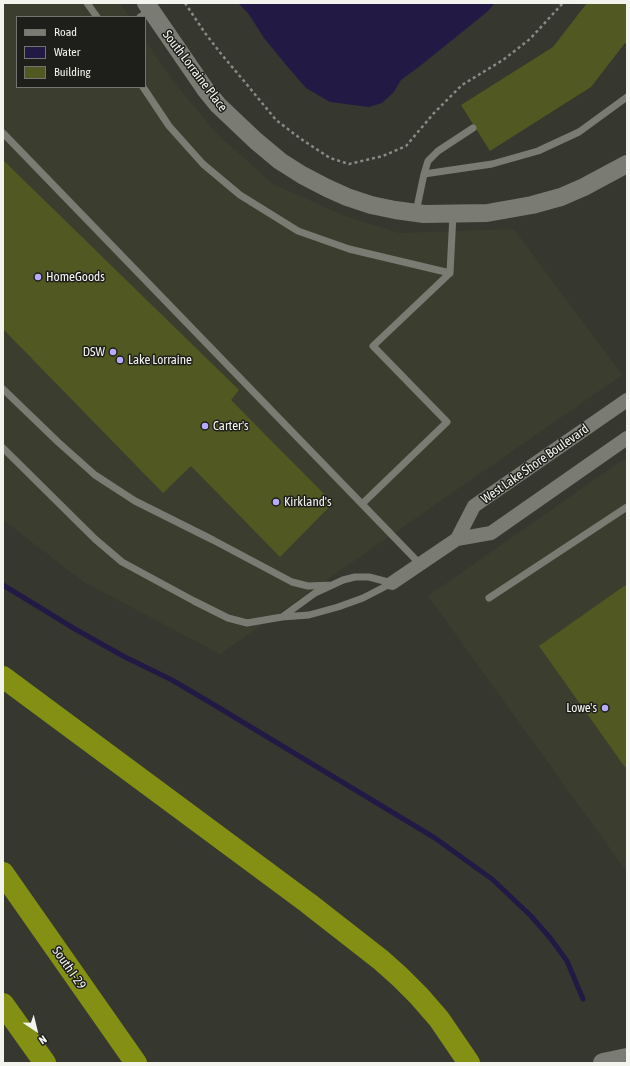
<!DOCTYPE html>
<style>
body{margin:0}
#map{position:relative;width:630px;height:1066px;overflow:hidden;background:#36372f;font-family:"Asap Condensed",sans-serif}
canvas{display:block}
.frame{position:absolute;inset:0;border:4px solid #f3f4ee;pointer-events:none}
.legend{position:absolute;left:16px;top:16px;width:130px;height:72px;box-sizing:border-box;background:#1e1e1a;border:1px solid #73746f;margin:0;padding:5px 7px;list-style:none;font-size:12px;color:#f3f4ee}
.legend li{display:flex;align-items:center;gap:8px;height:20px}
.legend b{width:20px;border:1px solid #73746f}
.north{position:absolute;left:16px;top:1010px;width:40px;height:40px;-webkit-text-stroke:3px #1e1e1a;paint-order:stroke;rotate:145deg;font-size:11px;font-weight:700;line-height:16px;text-align:center;color:#f3f4ee}
.north::after{content:'';display:block;margin:auto;width:14px;height:18px;background:#f3f4ee;clip-path:polygon(50% 0,100% 100%,50% 72%,0 100%)}
</style>
<div id="map">
<canvas width="630" height="1066"></canvas>
<div class="frame"></div>
<ul class="legend">
<li><b style="height:5px;background:#7a7c73"></b>Road</li>
<li><b style="height:11px;background:#221a45"></b>Water</li>
<li><b style="height:11px;background:#515821"></b>Building</li>
</ul>
<div class="north">N</div>
</div>
<script>
const c = document.querySelector('canvas').getContext('2d');
c.lineJoin = 'round';
function paint(path, color) {
  c.fillStyle = color;
  c.fill(path, 'evenodd');
}
function shape(rows) {
  const path = new Path2D();
  for (const r of rows) {
    path.moveTo(r[0], r[1]);
    for (let i = 2; i < r.length; i += 2) path.lineTo(r[i], r[i + 1]);
  }
  return path;
}
function stroke(path, color, width, dash) {
  c.strokeStyle = color;
  c.lineWidth = width;
  c.lineCap = dash ? 'butt' : 'round';
  c.setLineDash(dash || []);
  c.stroke(path);
}
function label(font, color, halo, rows, align = 'center') {
  c.font = font + ' "Asap Condensed",sans-serif';
  c.lineWidth = 3;
  c.setLineDash([]);
  c.textBaseline = 'middle';
  c.strokeStyle = halo;
  c.fillStyle = color;
  for (const [text, x, y, turn = 0] of rows) {
    c.save();
    c.translate(x, y);
    c.rotate((+turn || 0) * Math.PI / 180);
    c.textAlign = isNaN(turn) ? turn : align;
    if (halo) c.strokeText(text, 0, 0);
    c.fillText(text, 0, 0);
    c.restore();
  }
}
const built = shape([
 [3,3,120,3,129,17,17,17,17,87,145,87,145,40,172,80,217,134,273,184,345,216,399,233,514,229,622,375,220,654,84,582,3,520],
 [627,457,627,872,428,596]
]);
const water = shape([
 [238,3,495,3,487,12,420,66,401,80,393,93,382,103,369,107,330,102,306,88,287,66,264,38,248,13]
]);
const stream = shape([
 [3,585,75,629,123,656,172,680,216,706,435,838,464,859,492,879,531,916,551,939,567,961,583,999]
]);
const building = shape([
 [587,3,627,3,627,45,625,43,591,87,490,151,461,105,553,47],
 [3,160,239,390,231,400,333,503,280,557,191,466,163,493,3,329],
 [627,584,627,770,539,646]
]);
const path = shape([
 [185,3,205,33,222,55,244,81,276,120,301,139,330,158,349,164,383,156,406,146,434,113,462,85,503,60,530,39,563,3]
]);
const service = shape([
 [87,3,97,17],
 [140,17,150,10],
 [143,87,169,126,203,164,240,195,298,231,349,249,450,273,373,346,447,422,362,504],
 [3,133,420,564],
 [424,174,428,161,438,151,473,128],
 [416,212,424,174,492,164,538,151,579,132,627,97],
 [450,273,453,214],
 [3,389,58,442,95,475,135,501,213,540,292,582,308,586,333,585],
 [3,448,95,539,122,562,194,601,228,618,247,623,282,617,309,615,338,607,363,598,392,583],
 [489,598,627,507],
 [282,617,315,593,343,580,355,577,369,577,392,583]
]);
const minor = shape([
 [457,539,474,506,627,400],
 [392,583,457,539,491,533,627,438]
]);
const tertiary = shape([
 [146,3,205,89,218,105,256,141,280,161,302,175,327,188,347,197,371,205,395,210,424,214,487,213,532,205,561,197,584,187,627,164]
]);
const secondary = shape([
 [603,1063,627,1058]
]);
const motorway = shape([
 [3,677,308,903,381,960,400,977,419,996,439,1019,469,1063],
 [3,873,136,1063],
 [3,1004,45,1063]
]);
const markers = [
 [38,277,4,"#b4acf9"],
 [113,352,4,"#b4acf9"],
 [120,360,4,"#b4acf9"],
 [205,426,4,"#b4acf9"],
 [276,502,4,"#b4acf9"],
 [605,708,4,"#b4acf9"]
];
const streetNames = [
 ["South Lorraine Place",195,71,53],
 ["West Lake Shore Boulevard",535,464,-35],
 ["South I-29",69,968,55]
];
const poiNames = [
 ["HomeGoods",46,277],
 ["DSW",105,352,"right"],
 ["Lake Lorraine",128,360],
 ["Carter's",213,426],
 ["Kirkland's",284,502],
 ["Lowe's",597,708,"right"]
];
paint(built, '#3b3e2f');
paint(water, '#221a45');
stroke(stream, '#221a45', 5);
paint(building, '#515821');
stroke(path, '#898a83', 2.5, [3, 3]);
stroke(service, '#7a7c73', 7);
stroke(minor, '#7a7c73', 14);
stroke(tertiary, '#7a7c73', 18);
stroke(secondary, '#7a7c73', 20);
stroke(motorway, '#839014', 22);
for (const [x, y, r, color] of markers) {
  const dot = new Path2D();
  dot.arc(x, y, r, 0, 2 * Math.PI);
  c.fillStyle = color;
  c.fill(dot);
  stroke(dot, '#1e1e1a', 1.5);
}
label('13px', '#f3f4ee', '#1e1e1a', streetNames);
label('13px', '#f3f4ee', '#1e1e1a', poiNames, 'left');
</script>
